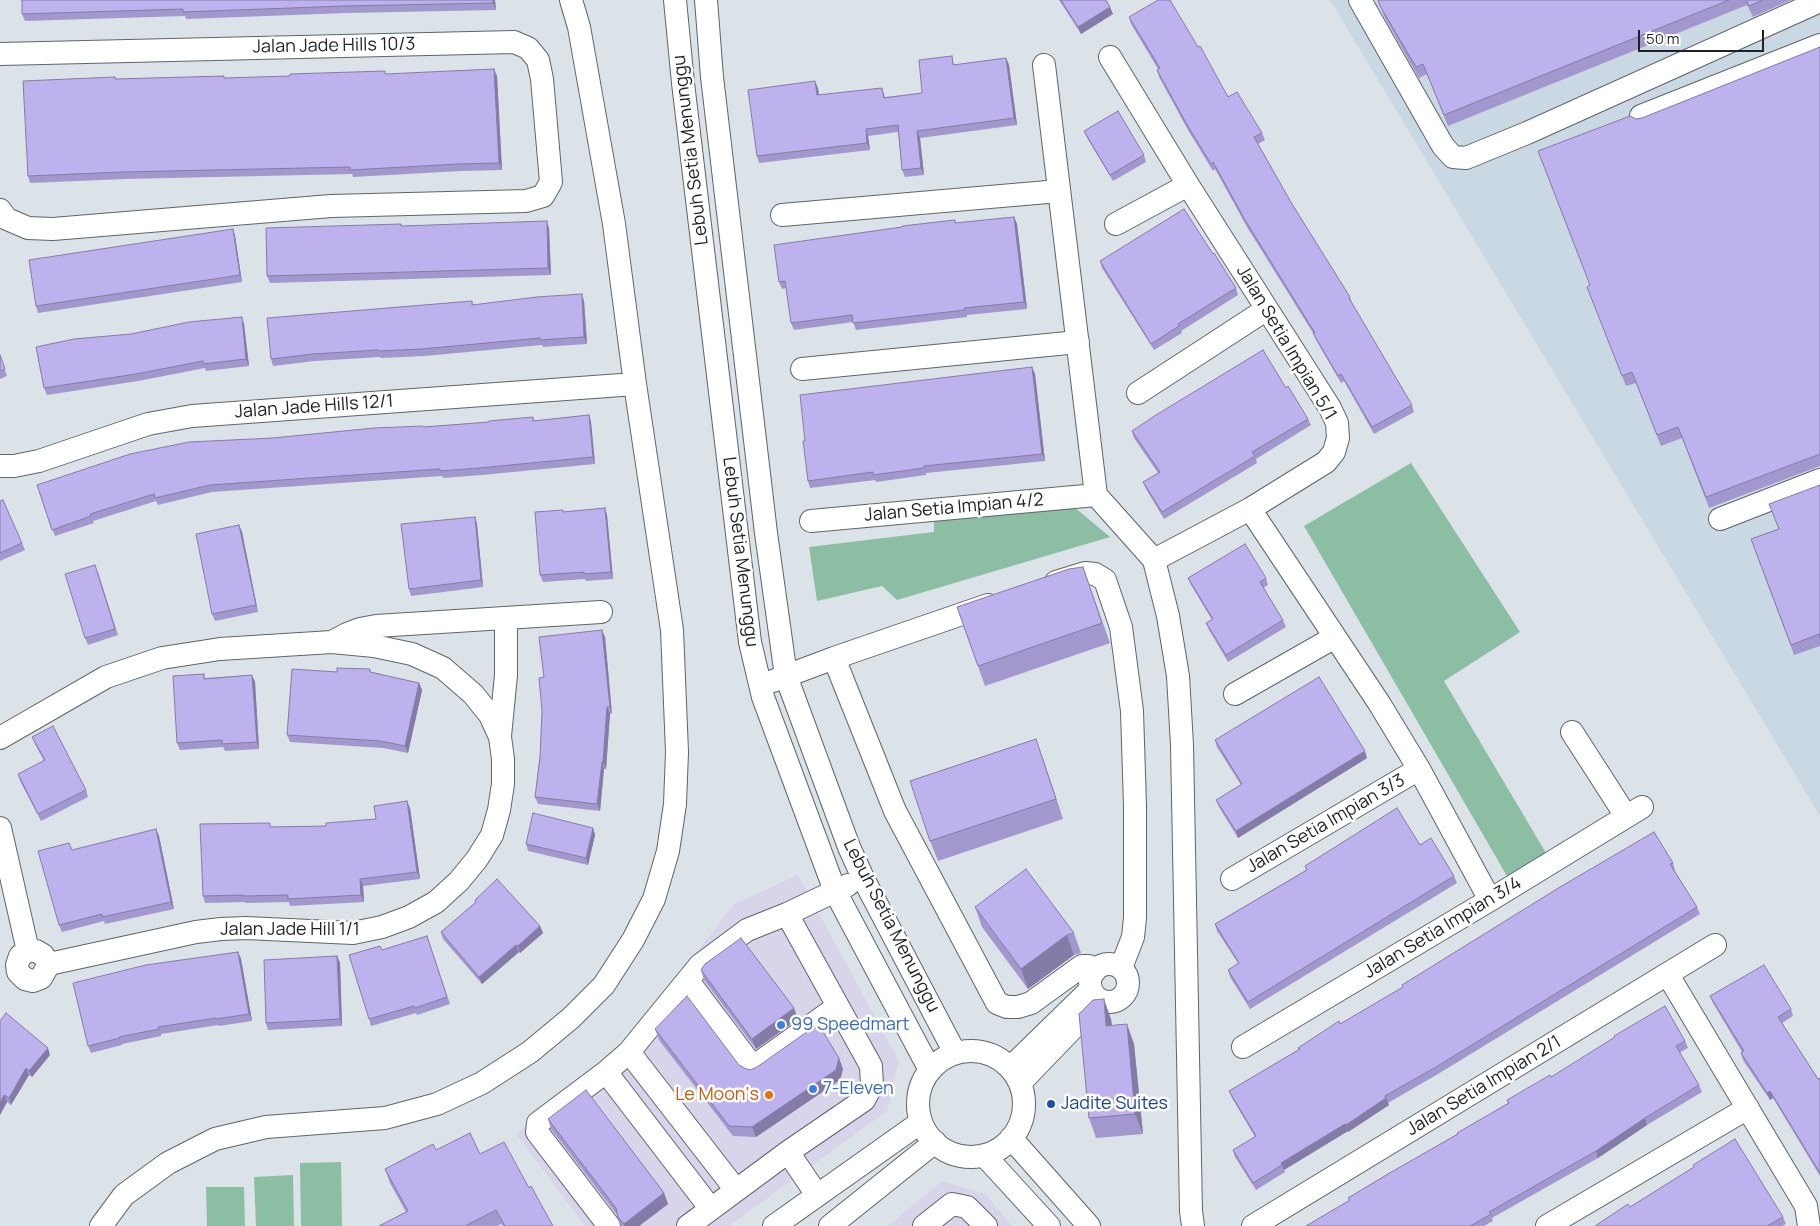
<!DOCTYPE html>
<meta charset="utf-8">
<style>
body{margin:0}
#map{position:relative;width:1820px;height:1226px;overflow:hidden;background:#dbe3e9;font-family:Manrope,sans-serif}
canvas{display:block}
.scale{position:absolute;left:1638px;top:30px;width:126px;height:22px;box-sizing:border-box;border:2px solid #1e2123;border-top:0;padding-left:6px;font-size:15px;line-height:18px;white-space:nowrap;color:#1e2123;-webkit-text-stroke:4px #fff;paint-order:stroke}
</style>
<div id="map">
<canvas width="1820" height="1226"></canvas>
<div class="scale">50 m</div>
</div>
<script>
const c = document.querySelector('canvas').getContext('2d');
c.lineJoin = 'round';
function paint(path, color) {
  c.fillStyle = color;
  c.fill(path, 'evenodd');
}
function shape(rows) {
  const path = new Path2D();
  for (const r of rows) {
    if (r.length === 3) {
      path.moveTo(r[0] + r[2], r[1]);
      path.arc(r[0], r[1], r[2], 0, 2 * Math.PI);
      continue;
    }
    path.moveTo(r[0], r[1]);
    for (let i = 2; i < r.length; i += 2) path.lineTo(r[i], r[i + 1]);
  }
  return path;
}
function stroke(path, color, width, dash) {
  c.strokeStyle = color;
  c.lineWidth = width;
  c.lineCap = dash ? 'butt' : 'round';
  c.setLineDash(dash || []);
  c.stroke(path);
}
function label(font, color, halo, rows, align = 'center') {
  c.font = font + ' Manrope,sans-serif';
  c.lineWidth = 5;
  c.setLineDash([]);
  c.textBaseline = 'middle';
  c.strokeStyle = halo;
  c.fillStyle = color;
  for (const [text, x, y, turn = 0] of rows) {
    c.save();
    c.translate(x, y);
    c.rotate((+turn || 0) * Math.PI / 180);
    c.textAlign = isNaN(turn) ? turn : align;
    if (halo) c.strokeText(text, 0, 0);
    c.fillText(text, 0, 0);
    c.restore();
  }
}
const commercial = shape([
 [798,875,899,1061,887,1111,729,1226,585,1226,516,1134,630,1041,734,904],
 [942,1181,985,1194,1012,1226,888,1226]
]);
const built = shape([
 [1330,0,1820,0,1820,816]
]);
const green = shape([
 [1411,463,1520,632,1444,681,1546,853,1507,876,1304,526],
 [1074,507,1110,537,897,600,882,586,817,601,809,547,934,532,934,520],
 [341,1162,342,1226,301,1226,300,1163],
 [293,1175,294,1226,256,1226,254,1177],
 [206,1187,244,1187,245,1226,207,1226]
]);
const minor = shape([
 [675,0,683,83,750,642,763,697,835,891,930,1070],
 [706,0,712,77,766,533,786,676,849,847,863,878,955,1053],
 [1360,0,1443,146,1453,157,1466,158,1527,133,1820,1],
 [0,54,514,42,528,48,538,60,542,79,551,182,543,196,526,201,331,206,53,229,28,228,7,219,0,210],
 [1110,57,1188,185,1330,408,1337,423,1338,438,1334,452,1326,462,1250,509,1154,560],
 [1044,65,1096,495,1154,560,1168,616,1178,676,1182,745,1191,1211,1193,1226],
 [1641,116,1820,45],
 [782,215,1059,191],
 [1116,224,1188,185],
 [802,369,1078,342],
 [1138,393,1267,309],
 [0,466,14,466,39,461,148,424,192,416,635,384],
 [1250,509,1379,703,1419,769,1490,900],
 [1720,519,1820,480],
 [811,521,1096,495],
 [1056,582,1085,573,1095,574,1105,580,1121,627,1132,711,1135,806,1135,918,1133,937,1121,968],
 [988,605,834,658,895,811,997,1003,1007,1007,1018,1007,1031,1003,1082,966,1089,966,1095,971],
 [773,681,834,658],
 [1235,694,1335,637],
 [1572,732,1626,816],
 [500,736,506,675,506,618],
 [0,738,106,677,162,658,220,649,332,642,347,634,360,629,376,626,601,612],
 [0,828,28,951],
 [1232,879,1419,769],
 [28,951,36,951,43,955,49,964,41,978,33,981,25,979,18,972,17,965,20,956,28,951],
 [49,964,196,932,221,929,246,928,353,933,382,927,409,917,436,902,459,881,477,859,492,835,499,810,503,784,503,759,500,737,490,715,473,694,443,668,412,654,374,646,332,642],
 [1109,983,19],
 [1668,975,1806,1206,1809,1226],
 [688,981,753,1067,837,1007],
 [1243,1047,1490,900,1642,807],
 [971,1104,53],
 [629,1052,736,1190],
 [1010,1068,1091,989],
 [606,1072,711,1209],
 [1020,1083,1100,1000],
 [1011,1138,1089,1226],
 [788,1152,817,1195],
 [984,1155,1049,1226],
 [101,1226,124,1195,168,1163,215,1139,266,1127,385,1118,437,1104,482,1083,530,1052,571,1018,604,985,633,940,654,899,668,851,675,804,677,752,672,630,635,384,614,224,579,27,571,0],
 [609,1226,537,1132,538,1123,606,1072,629,1052,700,965,747,930,787,914,848,885],
 [688,1226,788,1152,864,1100,872,1085,871,1066,787,914],
 [774,1226,921,1122],
 [830,1226,935,1142],
 [924,1226,952,1204,967,1207,986,1226],
 [1253,1226,1715,945],
 [1547,1226,1748,1108]
]);
const wall = shape([
 [22,0,495,0,496,10,347,13,186,19,185,16,25,21,22,14],
 [1059,0,1106,0,1113,14,1081,34],
 [1378,0,1791,0,1753,17,1747,5,1448,126,1427,74,1419,78,1384,16],
 [1129,17,1198,47,1228,97,1262,133,1265,140,1258,144,1292,204,1350,297,1352,304,1412,405,1414,412,1374,434,1344,381,1341,383,1316,340,1313,333,1247,227,1215,169,1213,171,1188,130,1159,77,1157,70,1158,69,1131,24],
 [1820,47,1820,466,1709,508,1682,438,1661,446,1636,383,1626,386,1591,297,1590,285,1636,119,1642,118],
 [952,56,954,65,1006,58,1009,65,1017,125,920,138,924,175,905,177,902,170,898,132,868,136,870,150,759,163,757,156,818,88,819,95,882,88,885,97,922,93],
 [386,74,497,76,502,170,461,171,353,177,352,174,125,179,30,183,28,176,115,77,116,79,224,76,224,78],
 [1084,131,1144,155,1146,162,1113,181,1087,138],
 [1014,217,1017,224,1027,309,967,315,967,317,856,330,853,322,794,330,791,323,786,288,782,289,779,282,955,220,956,223],
 [401,224,402,226,549,228,551,275,270,283,267,276],
 [233,229,235,236,242,282,38,313,36,306],
 [1213,254,1236,288,1238,295,1181,331,1182,333,1154,350,1102,268,1100,261],
 [472,301,473,305,584,301,587,344,543,347,542,345,425,356,381,358,380,357,315,361,273,366,271,359],
 [244,324,249,366,206,371,205,368,138,381,47,395,44,388],
 [0,355,7,376,0,379],
 [1032,367,1035,374,1045,461,926,473,926,475,876,482,875,480,810,488,808,481,805,441],
 [1286,388,1308,419,1311,425,1256,459,1257,463,1164,519,1146,489,1143,482,1158,473,1134,438,1132,431],
 [589,415,591,422,595,464,482,475,443,478,442,476,212,492,158,505,156,501,93,521,94,523,55,536,37,485,273,438,489,422,533,417,534,421],
 [1820,485,1820,646,1794,655,1751,539,1779,529],
 [0,501,22,543,25,550,0,561],
 [605,508,607,515,613,579,586,581,585,579,543,582,540,575,563,510,563,512],
 [475,517,477,524,483,587,411,596,409,589],
 [239,525,242,532,258,612,215,621,212,614],
 [1083,567,1110,643,985,686,957,607],
 [98,572,118,635,88,645,85,638],
 [1188,578,1266,578,1268,585,1263,588,1283,620,1286,627,1228,662,1209,630,1206,623,1212,620,1191,585],
 [605,637,612,714,610,714,606,769,604,769,600,811,538,804,535,797,540,757,544,677],
 [370,669,371,672,419,683,422,690,408,753,383,748,290,742,287,735,337,672],
 [204,674,205,678,252,675,255,682,259,749,225,751,223,747,180,750,177,743],
 [32,737,86,790,88,797,41,821,20,781,18,774,44,761,35,744],
 [1215,740,1367,758,1238,838,1219,807,1216,800,1241,785,1217,747],
 [1043,759,1063,819,938,861,930,841],
 [410,808,420,879,363,886,364,902,290,906,289,902,246,903,245,902,205,903,203,896,271,827,326,826,376,819],
 [593,828,595,835,588,865,528,851,526,844],
 [156,829,159,836,174,909,105,924,104,921,62,932,59,925,72,850],
 [1420,845,1454,876,1457,883,1250,1009,1230,977,1228,970,1238,963,1217,931,1215,924,1306,870,1305,866],
 [1673,863,1675,870,1674,870,1697,907,1700,914,1438,1074,1388,1103,1389,1105,1348,1132,1348,1131,1284,1170,1285,1172,1256,1190,1235,1157,1233,1150,1255,1137,1232,1098,1229,1091,1299,1050,1298,1048,1340,1024],
 [475,900,540,926,543,933,520,953,519,952,482,984,443,939,441,932,476,902],
 [975,907,1074,933,1081,953,1074,955,1028,989,982,927],
 [427,936,450,1004,417,1015,416,1013,371,1026,369,1019,382,950],
 [238,952,241,959,252,1021,219,1026,218,1025,161,1034,161,1036,122,1044,122,1045,91,1053,88,1046],
 [337,956,340,963,342,1026,268,1030,266,1023],
 [701,970,798,1019,756,1049,704,980],
 [1710,996,1791,1009,1793,1016,1782,1023,1818,1079,1820,1078,1820,1176,1773,1098,1770,1100,1743,1060,1741,1053,1742,1052,1713,1003],
 [1111,1019,1112,1025,1134,1044,1143,1134,1096,1138,1089,1118],
 [0,1021,50,1055,32,1077,29,1075,11,1105,7,1102,0,1115],
 [655,1029,739,1065,744,1068,750,1070,843,1069,840,1080,756,1137,733,1136,659,1040],
 [1685,1041,1688,1048,1679,1053,1699,1085,1702,1092,1647,1125,1598,1158,1492,1218,1493,1221,1484,1226,1306,1226,1349,1201,1348,1198,1457,1134,1508,1103,1507,1100,1551,1077],
 [548,1119,664,1193,668,1204,639,1226,621,1226,618,1216,551,1129],
 [436,1150,480,1154,529,1188,553,1226,503,1226,501,1224,497,1226,379,1226,406,1212,390,1183,385,1169],
 [1693,1165,1783,1217,1786,1224,1782,1226,1595,1226,1630,1207,1694,1168]
]);
const shadedWall = shape([
 [493,0,495,0,496,10,493,3],
 [1110,7,1113,14,1081,34,1078,27],
 [1006,58,1009,65,1017,125,1014,118],
 [494,69,497,76,502,170,499,163],
 [815,81,818,88,820,102,817,95],
 [866,129,868,136,870,150,867,143],
 [917,131,920,138,924,175,921,168],
 [1014,217,1017,224,1027,309,1024,302],
 [547,221,549,228,551,275,548,268],
 [233,229,235,236,242,282,240,275],
 [582,294,584,301,587,344,584,337],
 [242,317,244,324,249,366,246,359],
 [1032,367,1035,374,1045,461,1042,454],
 [589,415,591,422,595,464,593,457],
 [605,508,607,515,613,579,611,572],
 [475,517,477,524,483,587,481,580],
 [239,525,242,532,258,612,256,605],
 [602,630,605,637,612,714,610,707],
 [252,675,255,682,259,749,257,742],
 [419,683,422,690,408,753,405,746],
 [607,707,610,714,606,769,603,762],
 [1036,739,1043,759,1063,819,1056,799],
 [1365,751,1367,758,1238,838,1236,831],
 [602,762,604,769,600,811,597,804],
 [407,801,410,808,420,879,417,872],
 [593,828,595,835,588,865,586,858],
 [156,829,159,836,174,909,171,902],
 [360,879,363,886,364,902,361,895],
 [540,926,543,933,520,953,518,946],
 [1067,935,1074,955,1028,989,1021,969],
 [516,945,519,952,482,984,479,977],
 [238,952,241,959,252,1021,249,1014],
 [337,956,340,963,342,1026,340,1019],
 [1104,999,1111,1019,1114,1046,1106,1026],
 [794,1008,798,1019,756,1049,752,1039],
 [1127,1024,1134,1044,1143,1134,1135,1114],
 [48,1048,50,1055,32,1077,29,1071],
 [839,1058,843,1069,840,1080,756,1137,752,1127],
 [26,1068,29,1075,11,1105,9,1098],
 [1770,1091,1773,1098,1770,1100,1767,1093],
 [4,1095,7,1102,0,1115,0,1103],
 [1386,1098,1389,1105,1348,1132,1346,1125],
 [1645,1118,1647,1125,1598,1158,1596,1151],
 [1345,1124,1348,1131,1284,1170,1281,1163],
 [664,1193,668,1204,639,1226,624,1226,624,1224]
]);
const building = shape([
 [22,0,493,0,493,3,344,6,183,12,183,9,22,14,22,0],
 [1061,0,1106,0,1110,7,1078,27,1061,0],
 [1158,0,1170,0,1198,47,1200,46,1228,97,1237,92,1262,133,1254,137,1292,204,1350,297,1349,298,1412,405,1372,427,1341,374,1338,376,1313,333,1315,333,1245,220,1213,162,1211,164,1186,123,1157,70,1160,68,1129,17,1158,0],
 [1378,0,1729,0,1444,115,1423,64,1416,67,1380,6,1378,0],
 [1746,0,1763,0,1749,6,1746,0],
 [1820,47,1820,454,1706,497,1678,427,1657,435,1632,372,1622,376,1587,287,1590,285,1538,151,1630,116,1636,119,1642,118,1820,47],
 [952,56,953,65,1006,58,1014,118,917,131,921,168,902,170,898,125,866,129,867,143,757,156,748,90,815,81,817,95,882,88,884,98,922,93,919,60,952,56],
 [494,69,499,163,458,164,350,170,350,167,122,172,28,176,23,81,115,77,115,79,224,76,224,78,290,76,290,74,385,71,385,74,494,69],
 [1118,111,1144,155,1110,175,1084,131,1118,111],
 [1184,209,1213,254,1214,253,1236,288,1178,324,1179,326,1151,344,1100,261,1184,209],
 [1014,217,1024,302,964,308,965,310,853,323,852,315,791,323,785,281,779,282,774,245,902,227,902,226,955,220,955,223,1014,217],
 [547,221,548,268,267,276,266,228,401,224,401,226,547,221],
 [233,229,240,275,36,306,29,260,233,229],
 [582,294,584,337,540,340,540,338,422,349,379,351,378,350,313,354,271,359,267,318,472,301,472,305,537,297,582,294],
 [242,317,246,359,203,364,203,361,136,374,44,388,36,347,74,339,131,334,189,322,242,317],
 [1263,350,1286,388,1288,386,1308,419,1252,452,1255,456,1162,512,1143,482,1160,472,1132,431,1156,415,1263,350],
 [0,355,5,369,0,371,0,355],
 [1032,367,1042,454,924,466,924,468,873,475,873,472,808,481,803,441,805,441,800,395,1032,367],
 [589,415,593,457,479,468,440,471,440,469,210,485,155,498,154,494,90,514,91,516,52,530,37,485,130,454,189,442,273,438,374,428,423,426,424,427,489,422,489,421,533,417,533,421,589,415],
 [1820,485,1820,638,1819,634,1791,645,1751,539,1779,529,1769,504,1820,485],
 [3,500,22,543,0,553,0,501,3,500],
 [605,508,611,572,584,574,584,572,540,575,535,512,563,510,563,512,605,508],
 [475,517,481,580,409,589,401,524,475,517],
 [239,525,256,605,212,614,196,534,239,525],
 [1245,544,1266,578,1260,582,1283,620,1226,655,1206,623,1213,619,1188,578,1245,544],
 [95,565,115,629,85,638,65,574,95,565],
 [1083,567,1102,623,978,666,957,607,1069,569,1083,567],
 [602,630,610,707,607,707,603,762,602,762,597,804,535,797,540,757,542,711,539,678,544,677,539,637,602,630],
 [337,668,370,669,370,672,419,683,405,746,380,741,287,735,292,669,337,672,337,668],
 [204,674,204,679,252,675,257,742,222,744,222,740,177,743,173,676,204,674],
 [1319,677,1365,751,1236,831,1216,800,1242,784,1215,740,1319,677],
 [53,726,86,790,38,814,18,774,45,760,32,737,53,726],
 [1036,739,1056,799,930,841,910,781,1036,739],
 [407,801,417,872,360,879,361,895,288,899,288,895,243,896,243,895,203,896,200,824,270,823,270,827,326,826,326,823,376,819,374,806,407,801],
 [1397,808,1420,845,1431,838,1454,876,1248,1002,1228,970,1239,963,1215,924,1307,870,1305,866,1397,808],
 [533,813,593,828,586,858,526,844,533,813],
 [156,829,171,902,102,917,102,914,59,925,38,851,69,843,72,850,156,829],
 [1654,832,1673,863,1670,864,1697,907,1436,1067,1385,1096,1386,1098,1346,1125,1345,1124,1281,1163,1282,1165,1253,1183,1233,1150,1256,1136,1229,1091,1300,1049,1298,1048,1339,1021,1340,1024,1403,987,1402,985,1560,887,1654,832],
 [1026,869,1074,933,1067,935,1021,969,975,907,1026,869],
 [497,879,540,926,518,946,516,945,479,977,441,932,476,902,475,900,497,879],
 [427,936,447,997,415,1008,414,1006,369,1019,349,955,380,946,382,950,427,936],
 [741,938,794,1008,752,1039,701,970,705,964,741,938],
 [238,952,249,1014,216,1019,216,1018,158,1027,159,1029,119,1037,120,1038,88,1046,73,983,146,965,238,952],
 [337,956,340,1019,266,1023,264,960,337,956],
 [1764,965,1791,1009,1778,1017,1818,1079,1820,1078,1820,1173,1770,1091,1767,1093,1741,1053,1744,1051,1710,996,1764,965],
 [687,996,739,1065,744,1068,750,1070,757,1067,818,1024,839,1058,836,1070,752,1127,729,1126,655,1029,687,996],
 [1104,999,1106,1026,1127,1024,1135,1114,1089,1118,1079,1014,1093,1000,1104,999],
 [1665,1006,1685,1041,1676,1046,1699,1085,1645,1118,1596,1151,1489,1212,1491,1214,1470,1226,1306,1226,1350,1200,1348,1198,1393,1171,1458,1134,1457,1133,1509,1103,1507,1100,1550,1075,1551,1077,1615,1037,1614,1036,1665,1006],
 [6,1013,48,1048,29,1071,26,1068,9,1098,4,1095,0,1103,0,1021,6,1013],
 [586,1090,664,1193,624,1224,618,1217,616,1208,548,1119,586,1090],
 [470,1133,480,1154,504,1142,529,1188,531,1186,553,1226,505,1226,496,1210,465,1226,379,1226,408,1211,385,1169,433,1144,436,1150,470,1133],
 [1735,1139,1783,1217,1767,1226,1595,1226,1628,1204,1630,1207,1694,1167,1693,1165,1735,1139]
]);
const markers = [
 [781,1025,5,"#3f7fe0"],
 [813,1089,5,"#3f7fe0"],
 [769,1095,5,"#e8710a"],
 [1051,1104,5,"#1a4fb4"]
];
const streetNames = [
 ["Jalan Jade Hills 10/3",334,46,-1],
 ["Lebuh Setia Menunggu",691,150,-97],
 ["Jalan Setia Impian 5/1",1286,343,59],
 ["Jalan Jade Hills 12/1",314,407,-4],
 ["Jalan Setia Impian 4/2",954,508,-5],
 ["Lebuh Setia Menunggu",740,552,83],
 ["Jalan Setia Impian 3/3",1326,824,-30],
 ["Lebuh Setia Menunggu",891,926,63],
 ["Jalan Setia Impian 3/4",1443,928,-31],
 ["Jalan Jade Hill 1/1",290,930],
 ["Jalan Setia Impian 2/1",1484,1086,-31]
];
const shopNames = [
 ["99 Speedmart",791,1025],
 ["7-Eleven",823,1089]
];
const foodNames = [
 ["Le Moon‘s",759,1095]
];
const transitNames = [
 ["Jadite Suites",1061,1104]
];
paint(commercial, '#d8d4ea');
paint(built, '#cad8e3');
paint(green, '#8bbea2');
stroke(minor, '#5e656a', 24);
stroke(minor, '#fff', 22);
paint(wall, '#a398cd');
paint(shadedWall, '#847ca7');
paint(building, '#bdb1ee');
stroke(building, '#847ca7', 1);
for (const [x, y, r, color] of markers) {
  const dot = new Path2D();
  dot.arc(x, y, r, 0, 2 * Math.PI);
  c.fillStyle = color;
  c.fill(dot);
  stroke(dot, '#fff', 2);
}
label('18px', '#1e2123', '#fff', streetNames);
label('18px', '#366cbe', '#fff', shopNames, 'left');
label('18px', '#c56008', '#fff', foodNames, 'right');
label('18px', '#164399', '#fff', transitNames, 'left');
</script>
